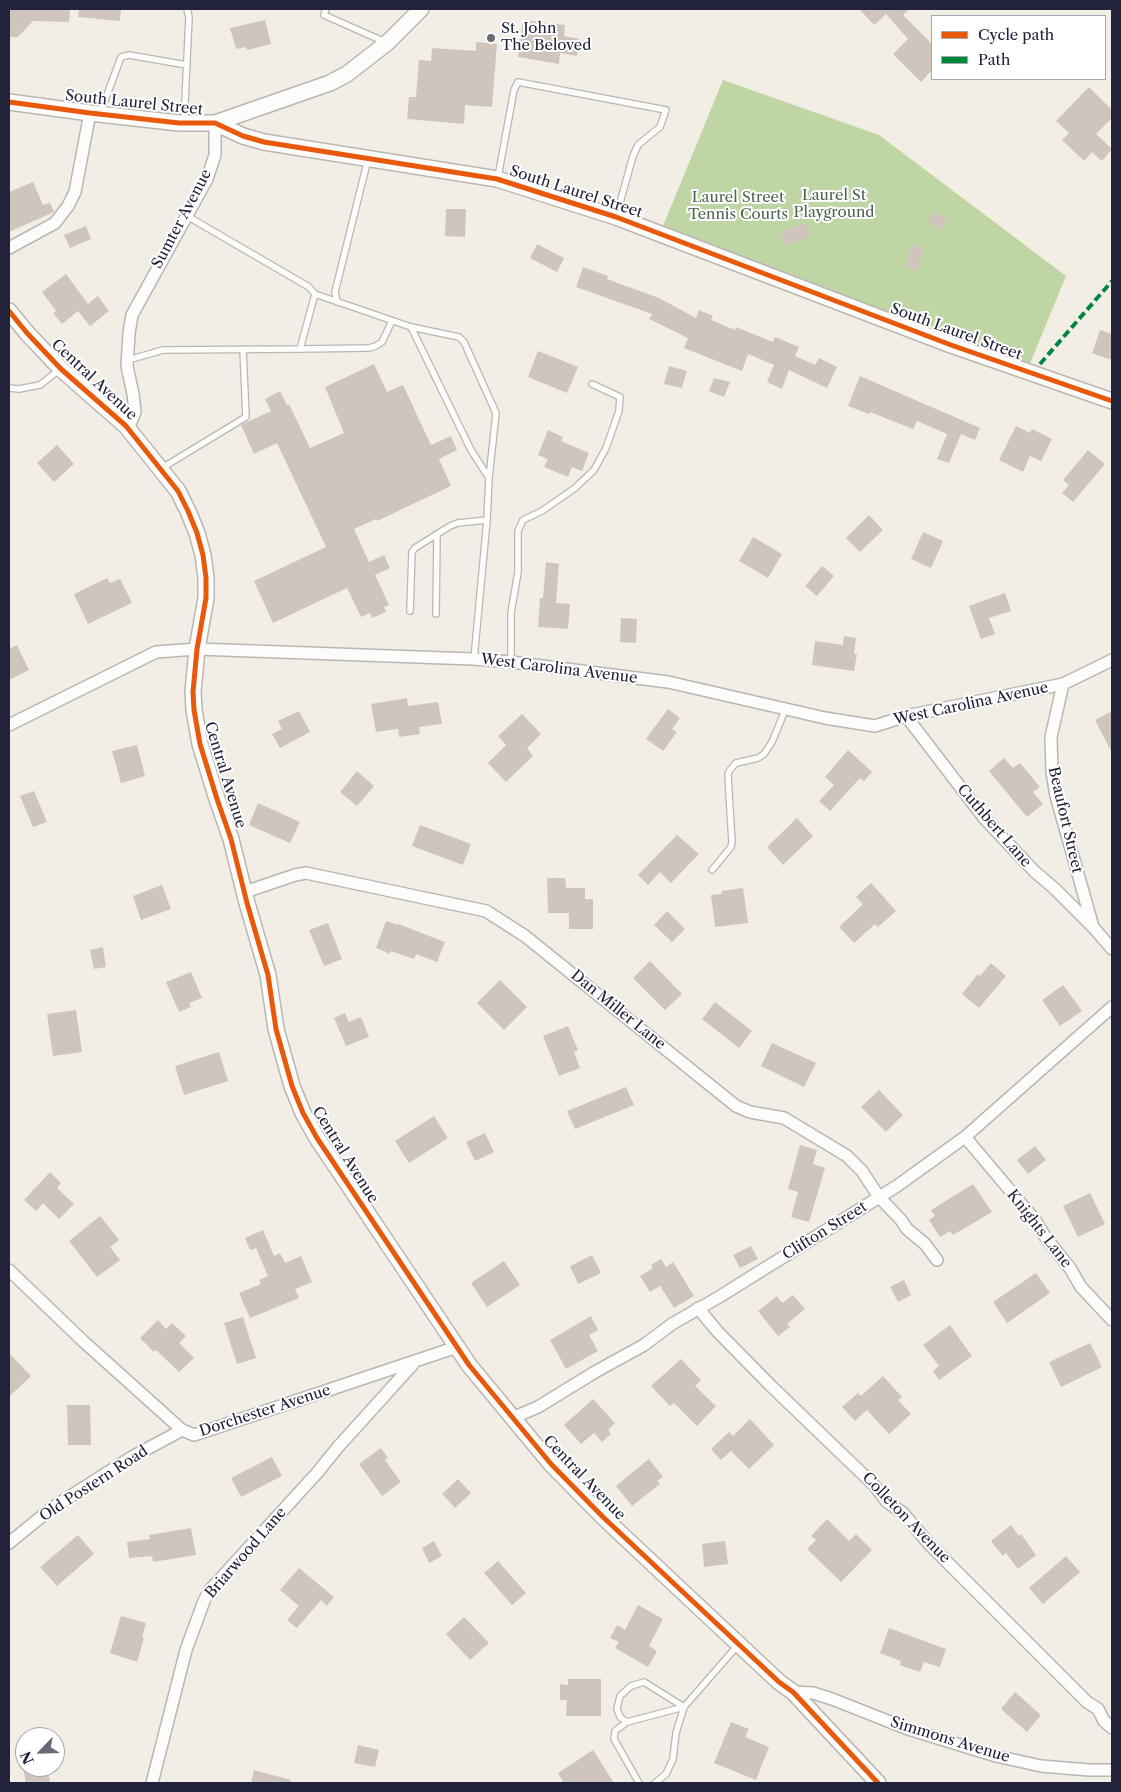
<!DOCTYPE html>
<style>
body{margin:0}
#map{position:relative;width:1121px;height:1792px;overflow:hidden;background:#f2eee5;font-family:"Libre Caslon Text",serif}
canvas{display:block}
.frame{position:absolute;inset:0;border:10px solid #22223b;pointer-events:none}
.legend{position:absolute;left:931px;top:15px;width:175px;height:65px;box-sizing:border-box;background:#fff;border:1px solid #a7a7b1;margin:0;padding:6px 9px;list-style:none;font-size:15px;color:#22223b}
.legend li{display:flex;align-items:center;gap:10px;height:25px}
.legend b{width:25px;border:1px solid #a7a7b1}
.north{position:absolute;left:15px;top:1727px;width:50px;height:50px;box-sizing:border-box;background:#fff;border:1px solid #a7a7b1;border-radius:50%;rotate:246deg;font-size:14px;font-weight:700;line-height:20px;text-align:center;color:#22223b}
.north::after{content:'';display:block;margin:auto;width:18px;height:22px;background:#6b6976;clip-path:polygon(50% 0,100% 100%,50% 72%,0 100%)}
</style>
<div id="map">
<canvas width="1121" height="1792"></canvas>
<div class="frame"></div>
<ul class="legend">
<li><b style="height:6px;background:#e8590c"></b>Cycle path</li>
<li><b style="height:6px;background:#00873e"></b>Path</li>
</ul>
<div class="north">N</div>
</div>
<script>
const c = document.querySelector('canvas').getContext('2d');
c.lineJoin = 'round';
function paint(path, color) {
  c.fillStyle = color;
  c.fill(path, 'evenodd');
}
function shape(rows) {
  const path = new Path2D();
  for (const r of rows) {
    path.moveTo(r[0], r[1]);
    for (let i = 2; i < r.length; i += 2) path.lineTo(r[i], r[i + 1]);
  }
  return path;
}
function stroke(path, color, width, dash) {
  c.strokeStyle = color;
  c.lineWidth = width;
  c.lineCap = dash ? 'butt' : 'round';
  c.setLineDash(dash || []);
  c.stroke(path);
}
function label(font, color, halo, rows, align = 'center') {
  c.font = font + ' "Libre Caslon Text",serif';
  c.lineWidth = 4;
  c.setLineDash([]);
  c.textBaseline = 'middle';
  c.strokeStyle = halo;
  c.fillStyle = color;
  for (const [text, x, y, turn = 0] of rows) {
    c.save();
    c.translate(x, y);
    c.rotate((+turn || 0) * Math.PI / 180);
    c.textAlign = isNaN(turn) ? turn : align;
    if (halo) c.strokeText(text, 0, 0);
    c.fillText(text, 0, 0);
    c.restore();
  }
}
const green = shape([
 [723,80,879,135,1066,276,1029,366,663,226]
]);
const building = shape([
 [9,9,70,9,69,22,33,21,18,37,9,37],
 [79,9,121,9,120,21,78,17],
 [859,9,910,9,903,15,932,44,932,70,921,82,893,54,908,39,886,14,874,25],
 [265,20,271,44,247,50,246,47,236,49,230,28],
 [523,20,565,25,564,36,579,39,577,56,560,53,559,64,518,57],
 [476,42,497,44,492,107,465,105,464,124,407,119,409,97,416,97,419,60,431,61,432,48,476,51],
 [1089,87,1112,110,1112,118,1096,134,1112,149,1102,161,1092,152,1084,161,1062,140,1069,133,1056,121],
 [33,182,43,205,50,203,54,212,9,232,9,192],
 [446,209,466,209,465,237,445,236],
 [936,211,947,219,940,230,928,221],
 [807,223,811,236,785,245,780,232],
 [86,226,91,239,70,248,64,235],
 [537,244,564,258,557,272,530,258],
 [911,245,924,248,918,271,906,268],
 [583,267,608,276,607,279,659,298,696,318,699,310,713,316,711,320,735,330,736,327,773,342,775,337,799,347,795,356,815,365,819,358,837,367,827,388,789,370,782,389,767,382,774,365,748,354,742,371,684,348,688,338,649,319,652,314,576,287],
 [66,274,88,304,98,296,109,311,90,326,78,311,62,324,53,313,56,311,42,292],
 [1100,330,1112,334,1112,360,1092,353],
 [538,351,578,367,567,393,528,377],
 [374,364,387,392,403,385,431,445,451,436,457,450,439,459,451,486,377,521,376,519,354,529,369,562,384,555,390,568,375,575,389,605,384,607,386,612,372,618,370,613,361,617,347,588,273,623,254,581,326,547,277,443,254,454,241,425,271,411,265,399,280,391,287,405,289,404,310,448,344,433,325,387],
 [669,366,687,371,682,388,664,384],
 [860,376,980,428,975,440,961,434,949,463,937,459,947,434,917,421,913,429,870,412,869,414,848,406],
 [714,378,730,382,724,397,709,391],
 [1016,426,1030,433,1032,429,1052,439,1041,461,1030,456,1023,472,999,460],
 [548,430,563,437,561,441,589,453,582,471,572,467,568,477,544,467,548,459,538,455],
 [57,445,74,464,54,482,37,463],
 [1088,450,1105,464,1073,502,1062,493,1069,485,1063,480],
 [869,515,883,530,860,552,846,538],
 [923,532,943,541,931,568,911,559],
 [753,537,782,554,768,578,739,561],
 [546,562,559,564,556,603,570,604,568,629,538,627,540,598,543,598],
 [822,566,834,576,817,596,805,586],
 [107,578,110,583,120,579,132,603,88,624,74,594],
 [1005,593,1011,611,989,618,995,634,981,639,969,606],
 [621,618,637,619,636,643,620,642],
 [844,636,856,638,854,654,857,654,854,671,812,665,815,641,843,645],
 [17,645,29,670,9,680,9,649],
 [407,698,408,706,438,702,442,724,419,727,420,734,399,737,398,729,376,732,371,704],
 [668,709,680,718,672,729,677,732,663,751,646,739],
 [299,711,310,732,280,748,272,734,282,729,278,721],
 [1112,711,1112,753,1095,720],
 [522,714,541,734,527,748,533,756,506,782,488,763,506,745,498,736],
 [137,745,145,776,121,783,112,751],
 [848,750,872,772,864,781,860,778,830,811,819,801,834,785,825,777],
 [1004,758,1013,768,1020,763,1040,787,1033,792,1043,804,1027,817,989,771],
 [357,771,374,786,357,806,340,792],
 [34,791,47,822,33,827,20,796],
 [258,803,300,822,290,843,249,825],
 [797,818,813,836,783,865,767,847],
 [420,825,471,844,463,865,412,846],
 [677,835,699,854,671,883,660,872,648,885,638,875],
 [547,878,565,878,566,888,585,888,585,899,593,899,593,929,569,929,569,913,548,913],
 [871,883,896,911,878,927,875,924,854,943,839,927,863,904,856,897],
 [162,885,171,909,141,920,133,896],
 [743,888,748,923,715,927,711,895,722,894,722,891],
 [667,911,685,929,672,942,654,925],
 [386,921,398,925,398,924,445,942,437,962,416,954,414,959,391,951,390,954,376,948],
 [328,923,342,959,324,966,309,930],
 [103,947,106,967,94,969,90,950],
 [650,961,682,994,665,1010,633,978],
 [991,963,1006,976,979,1008,962,994,978,974,980,976],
 [191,972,202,998,189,1003,191,1007,179,1012,166,982],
 [500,980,527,1007,504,1030,477,1003],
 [1063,985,1082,1011,1060,1026,1042,1000],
 [715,1002,752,1031,739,1048,702,1019],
 [76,1010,82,1052,53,1056,47,1014],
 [345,1013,349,1022,361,1017,369,1037,346,1046,334,1018],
 [568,1026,578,1050,574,1052,580,1068,559,1076,543,1036],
 [772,1043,816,1063,804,1087,761,1066],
 [219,1052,228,1081,184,1095,175,1066],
 [626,1087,634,1105,575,1129,567,1111],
 [879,1090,903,1115,886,1132,861,1107],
 [434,1116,448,1138,409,1163,395,1141],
 [485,1133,494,1152,475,1161,466,1142],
 [800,1145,817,1150,813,1164,825,1168,809,1222,791,1217,798,1192,788,1189],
 [1035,1146,1046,1160,1028,1174,1017,1160],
 [50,1172,61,1183,57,1188,74,1204,59,1219,43,1203,36,1211,24,1200],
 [973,1184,992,1212,953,1235,950,1231,940,1237,929,1220,935,1216,931,1210],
 [1090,1193,1105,1224,1078,1237,1063,1206],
 [100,1216,119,1240,110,1247,120,1260,97,1277,69,1241],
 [263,1230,274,1256,280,1253,285,1263,301,1256,312,1282,295,1289,299,1298,250,1318,239,1293,261,1284,259,1280,268,1276,256,1248,250,1250,245,1238],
 [751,1246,758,1259,740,1268,733,1255],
 [592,1255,601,1273,578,1284,570,1266],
 [661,1259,666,1267,673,1262,694,1296,674,1308,660,1286,650,1292,640,1276,653,1268,651,1265],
 [504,1261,520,1285,487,1307,471,1283],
 [1036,1273,1050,1293,1007,1323,993,1302],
 [904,1280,911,1295,898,1302,890,1287],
 [793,1295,805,1309,787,1324,790,1327,778,1336,758,1311,777,1296,782,1303],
 [591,1316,598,1330,589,1335,598,1351,566,1369,550,1340],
 [243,1317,256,1358,237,1364,224,1323],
 [158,1320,166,1329,172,1323,186,1336,179,1343,194,1358,179,1372,156,1350,154,1352,140,1338],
 [950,1325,972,1356,939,1380,933,1371,939,1366,923,1345],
 [1090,1343,1102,1367,1061,1387,1049,1362],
 [9,1353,31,1376,9,1397],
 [681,1359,701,1380,695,1386,716,1406,697,1426,674,1403,670,1406,651,1386],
 [883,1376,902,1397,898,1400,911,1414,889,1434,867,1410,855,1421,842,1407,858,1393,861,1396],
 [593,1399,615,1423,608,1430,611,1434,602,1442,594,1433,581,1444,564,1425],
 [67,1405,90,1405,91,1445,68,1445],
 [750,1419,774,1445,749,1469,731,1451,721,1460,711,1449,729,1432,733,1436],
 [381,1448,388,1458,385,1460,401,1482,382,1496,359,1464],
 [272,1457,282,1476,241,1497,231,1478],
 [649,1459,663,1477,657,1481,660,1484,632,1506,616,1486],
 [458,1479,471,1493,455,1508,442,1494],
 [827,1519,849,1541,856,1534,872,1550,841,1582,807,1549,816,1540,811,1536],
 [1011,1525,1019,1536,1021,1534,1036,1555,1018,1569,1006,1553,1003,1556,991,1541],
 [191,1528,196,1555,153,1562,152,1556,129,1558,127,1542,150,1539,149,1535],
 [78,1535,94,1554,57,1586,40,1567],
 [434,1541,442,1556,429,1563,422,1548],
 [725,1541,728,1564,704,1567,702,1544],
 [1066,1556,1080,1572,1043,1604,1029,1588],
 [498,1561,526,1593,512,1605,484,1573],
 [299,1568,334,1597,327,1606,321,1600,297,1628,287,1620,299,1606,280,1590],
 [638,1605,663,1619,649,1646,657,1651,648,1667,615,1648,619,1642,610,1638,617,1625,625,1630],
 [121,1616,146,1623,142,1637,144,1638,137,1662,110,1653],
 [464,1617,489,1643,470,1660,446,1634],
 [889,1628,946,1649,940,1667,924,1662,920,1672,900,1665,901,1661,880,1653],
 [568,1679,601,1679,601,1716,566,1716,567,1700,560,1700,560,1684,568,1685],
 [1015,1692,1041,1715,1027,1732,1001,1709],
 [731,1722,749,1729,745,1737,769,1747,756,1780,714,1763],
 [358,1745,379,1750,375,1767,354,1763],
 [593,1750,614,1783,564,1783,558,1773],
 [23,1767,48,1767,50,1783,26,1783],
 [254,1770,291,1780,290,1783,251,1783]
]);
const service = shape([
 [326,9,324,15,385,42],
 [100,114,121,57,129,55,187,65],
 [184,123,189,17,187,9],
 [498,177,514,90,518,82,666,110,660,127,638,145,633,156,616,217],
 [187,216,309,287,315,294,411,327,459,337,464,342,496,413,489,478,487,520,474,659],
 [337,302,335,292,368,159],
 [411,327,471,450,489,478],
 [300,349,369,348,376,346,382,342,392,321],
 [128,360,163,350,300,349,315,294],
 [9,388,19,389,40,385,59,370],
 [162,468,246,417,243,349],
 [410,611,412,552,415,548,450,526,458,523,487,520],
 [436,614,437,534],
 [511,662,511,613,518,572,518,531,523,520,542,511,575,488,594,470,606,448,619,411,620,397,592,384],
 [712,870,731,847,732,842,729,793,728,774,730,770,736,763,758,758,764,754,772,742,786,708],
 [627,1722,620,1717,617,1709,620,1696,631,1686,644,1682,684,1707],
 [639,1783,614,1739,615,1731,627,1722,684,1707],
 [655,1783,666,1774,673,1759,676,1733,684,1707,738,1645]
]);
const minor = shape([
 [9,248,55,223,68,206,75,192,90,113],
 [126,426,131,422,135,412,133,394,127,366,129,333,132,315,207,179,215,155,215,123],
 [1063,684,1051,737,1052,772,1056,796,1093,927,1112,949],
 [906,716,984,818,1034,871,1055,889,1093,927],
 [9,725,156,652,197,649,473,659,511,662,668,682,825,718,875,726,906,716,1063,684,1112,660],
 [245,892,295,875,306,873,486,911,525,936,736,1106,750,1112,784,1118,847,1156,862,1171,879,1197,901,1220,907,1229,925,1244,937,1260],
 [965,1137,1035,1220,1046,1238,1070,1268,1081,1287,1112,1320],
 [9,1270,83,1341,182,1430,194,1435,457,1347],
 [698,1308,717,1331,771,1386,874,1485,887,1502,903,1513,929,1544,1087,1702,1098,1709,1104,1721,1112,1728],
 [512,1418,538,1407,595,1372,644,1345,672,1324,719,1297,897,1186,965,1137,1112,1007],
 [9,1543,52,1508,132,1457,182,1430],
 [793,1692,813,1693,832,1699,908,1729,996,1756,1041,1766,1089,1770,1112,1770],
 [152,1783,186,1650,204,1601,210,1590,317,1473,338,1447,413,1364]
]);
const tertiary = shape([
 [9,102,90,113,179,123,215,123,243,136,264,142,497,179,616,217,951,345,1112,401],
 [215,123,330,83,347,74,387,43,421,9],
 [9,311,27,333,61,369,126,426,178,491,188,511,197,533,203,555,206,578,206,598,197,649,193,692,194,710,200,744,217,799,231,839,247,903,268,975,276,1029,292,1086,303,1113,317,1138,469,1365,551,1464,603,1517,685,1594,779,1682,793,1692,878,1783]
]);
const quiet = shape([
 [1040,364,1112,281]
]);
const cycleway = shape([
 [9,102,90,113,179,123,215,123,243,136,264,142,497,179,616,217,951,345,1112,401],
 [9,311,27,333,61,369,126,426,178,491,188,511,197,533,203,555,206,578,206,598,197,649,193,692,194,710,200,744,217,799,231,839,247,903,268,975,276,1029,292,1086,303,1113,317,1138,469,1365,551,1464,603,1517,685,1594,779,1682,793,1692,878,1783]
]);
const markers = [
 [491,38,5,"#6b6976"]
];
const poiNames = [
 ["St. John",501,29],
 ["The Beloved",501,46]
];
const streetNames = [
 ["South Laurel Street",134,103,6],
 ["South Laurel Street",576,192,18],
 ["Sumter Avenue",182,219,-62],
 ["South Laurel Street",956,332,20],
 ["Central Avenue",94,380,43],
 ["West Carolina Avenue",559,669,7],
 ["West Carolina Avenue",971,704,-12],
 ["Central Avenue",225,775,73],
 ["Beaufort Street",1065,820,77],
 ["Cuthbert Lane",994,826,49],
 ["Dan Miller Lane",618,1010,39],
 ["Central Avenue",345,1155,58],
 ["Knights Lane",1039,1229,52],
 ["Clifton Street",825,1231,-32],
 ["Dorchester Avenue",265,1411,-18],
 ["Central Avenue",584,1478,46],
 ["Old Postern Road",94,1484,-33],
 ["Colleton Avenue",906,1518,46],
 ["Briarwood Lane",246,1553,-49],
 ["Simmons Avenue",950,1740,17]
];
const parkNames = [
 ["Laurel St",834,196],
 ["Playground",834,213],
 ["Laurel Street",738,198],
 ["Tennis Courts",738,215]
];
paint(green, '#bfd5a4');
paint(building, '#d0c5bc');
stroke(service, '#b9b7b4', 8);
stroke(minor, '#b9b7b4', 14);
stroke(tertiary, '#b9b7b4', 18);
stroke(service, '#fdfcfb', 5.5);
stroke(minor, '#fdfcfb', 11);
stroke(tertiary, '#fdfcfb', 15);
stroke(quiet, '#00873e', 4, [8, 4]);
stroke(cycleway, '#e8590c', 5);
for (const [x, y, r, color] of markers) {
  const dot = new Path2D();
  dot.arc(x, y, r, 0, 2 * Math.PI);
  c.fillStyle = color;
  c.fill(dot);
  stroke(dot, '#fff', 2);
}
label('15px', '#22223b', '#fff', poiNames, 'left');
label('15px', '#22223b', '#fff', streetNames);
label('15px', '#506250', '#fff', parkNames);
</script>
